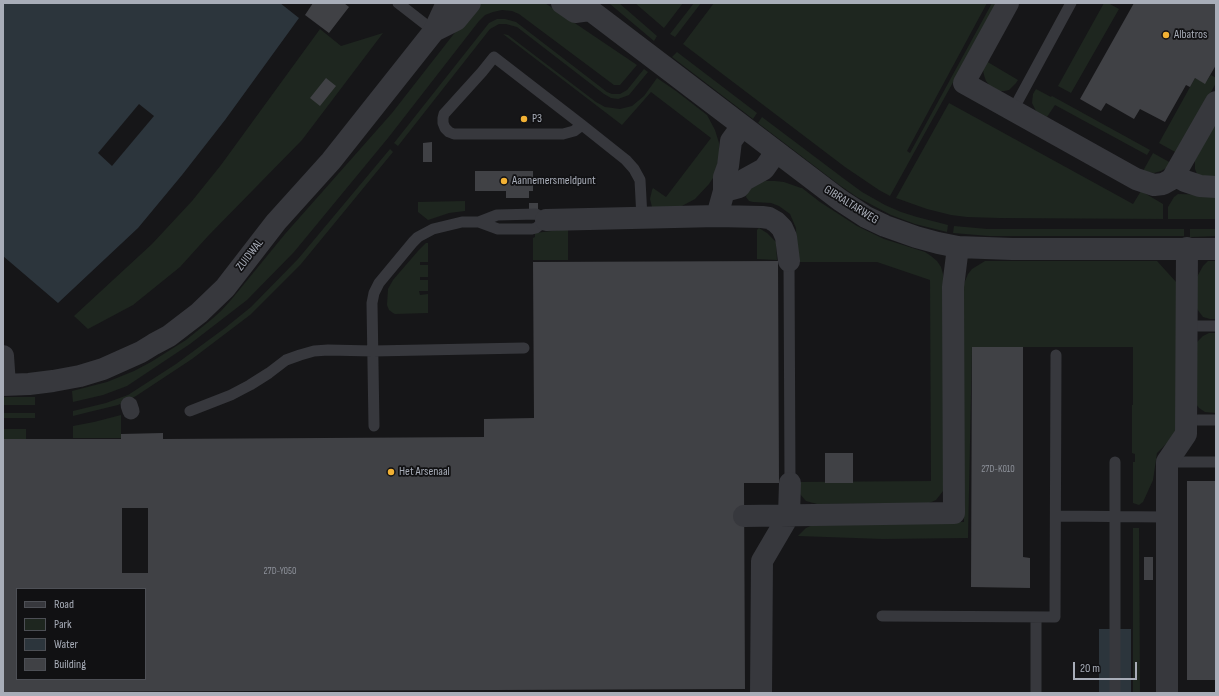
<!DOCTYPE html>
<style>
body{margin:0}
#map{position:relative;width:1219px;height:696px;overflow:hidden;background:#161618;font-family:"Sofia Sans Condensed",sans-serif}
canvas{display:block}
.frame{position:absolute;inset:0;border:4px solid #a8adb8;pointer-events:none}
.legend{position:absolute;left:16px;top:588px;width:130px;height:92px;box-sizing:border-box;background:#111113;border:1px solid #4d4f55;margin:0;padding:5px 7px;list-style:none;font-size:12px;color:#a8adb8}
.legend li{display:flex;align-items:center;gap:8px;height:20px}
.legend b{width:20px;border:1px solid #4d4f55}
.scale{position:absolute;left:1073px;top:662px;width:64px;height:18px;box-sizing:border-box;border:2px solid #a8adb8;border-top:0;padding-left:5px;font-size:12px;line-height:14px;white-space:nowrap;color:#a8adb8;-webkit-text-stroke:3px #111113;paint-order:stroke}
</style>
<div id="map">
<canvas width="1219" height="696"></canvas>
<div class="frame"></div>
<ul class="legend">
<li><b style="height:5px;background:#37383d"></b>Road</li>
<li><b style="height:11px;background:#1e261f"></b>Park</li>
<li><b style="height:11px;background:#2c353c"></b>Water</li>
<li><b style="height:11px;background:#404145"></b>Building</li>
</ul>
<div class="scale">20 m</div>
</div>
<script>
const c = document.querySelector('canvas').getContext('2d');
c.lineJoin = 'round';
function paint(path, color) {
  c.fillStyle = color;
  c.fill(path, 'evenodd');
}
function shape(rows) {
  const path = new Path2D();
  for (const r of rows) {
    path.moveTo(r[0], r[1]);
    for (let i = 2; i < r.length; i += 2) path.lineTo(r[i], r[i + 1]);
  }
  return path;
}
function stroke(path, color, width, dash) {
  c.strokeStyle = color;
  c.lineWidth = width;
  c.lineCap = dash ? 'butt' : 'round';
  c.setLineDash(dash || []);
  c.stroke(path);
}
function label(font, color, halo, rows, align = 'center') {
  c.font = font + ' "Sofia Sans Condensed",sans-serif';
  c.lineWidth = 3.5;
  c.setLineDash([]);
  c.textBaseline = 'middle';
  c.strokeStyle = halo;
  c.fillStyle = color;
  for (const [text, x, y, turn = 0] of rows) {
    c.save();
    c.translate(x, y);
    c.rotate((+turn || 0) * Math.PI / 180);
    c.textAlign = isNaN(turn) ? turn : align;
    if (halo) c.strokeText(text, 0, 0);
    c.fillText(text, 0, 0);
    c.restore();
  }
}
const green = shape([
 [478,3,545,3,637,65,620,85,614,85,519,14,512,11,502,10,493,12,485,15,479,21,388,138,294,252,247,300,190,344,127,386,103,395,73,402,72,391,107,382,134,371,151,362,186,340,212,319,221,311,231,300,285,234,392,113],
 [611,3,619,3,657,36,654,41,610,4],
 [635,3,683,3,664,28],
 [694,3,701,3,675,37,670,34],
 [714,3,987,3,907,151,910,153,992,3,997,3,890,196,879,190,845,167,683,44],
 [1104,3,1108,3,1119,9,1071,93,1058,86],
 [497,19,505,19,516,22,607,92,612,94,620,94,627,90,644,69,648,72,629,95,618,99,611,98,604,94,517,27,506,24,499,24,490,29,398,146,394,143,489,23],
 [320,29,341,46,383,33,302,140,208,236,180,267,133,305,88,329,74,316,152,244,192,201,221,165],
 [503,34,508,35,596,102,605,107,620,109,632,106,644,96,657,78,676,91,707,115,715,130,719,143,719,157,715,175,709,184,695,199,680,207,652,207,650,199,652,190,653,188,666,197,711,138,651,92,622,125],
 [677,52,757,113,753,119,672,57],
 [986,61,1018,80,1016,83,1009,90,1004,91,999,91,990,86,986,81,984,75,983,70],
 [1211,75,1216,78,1216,83,1177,153,1159,143,1195,78,1205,83],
 [1036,89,1051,97,1052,96,1150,150,1147,155,1055,105,1047,117,1036,111,1032,103,1033,94],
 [949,103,1133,204,1141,191,1163,204,1163,219,999,218,967,217,951,215,927,209,896,198],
 [762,117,843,178,862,192,885,205,901,212,917,217,948,225,947,232,915,224,891,215,857,197,838,184,758,123],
 [1216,122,1216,178,1204,178,1197,174,1195,169,1195,160],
 [390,149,393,152,301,264,250,315,192,359,136,396,118,405,89,412,73,416,73,411,106,403,128,395,176,364,225,328,251,307,298,259],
 [1153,153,1171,163,1166,168,1161,171,1154,173,1143,171],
 [765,181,775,181,784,182,801,188,802,188,820,202,857,226,884,239,925,252,931,256,937,261,941,267,943,274,944,282,943,491,936,500,929,503,817,504,806,501,799,493,797,482,931,481,930,280,877,262,797,262,796,228,790,214,779,206,771,203,753,202,749,201,746,197,747,191,758,183],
 [1178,194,1216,195,1216,219,1168,219,1168,207,1174,197],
 [465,201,465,211,449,213,428,220,418,212,418,202],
 [954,226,987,229,1184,229,1184,236,989,236,953,233],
 [759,228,767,233,776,242,777,260,757,259,757,230],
 [568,229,568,260,533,260,533,238,535,237,535,233],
 [1190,229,1216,229,1216,236,1190,237],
 [426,243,428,243,428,262,420,262,420,265,428,265,428,277,420,277,420,280,428,280,428,291,419,291,420,295,428,294,428,313,395,314,393,313,389,310,387,305,388,289,393,280,418,251],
 [985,261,1157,261,1177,283,1177,433,1157,453,1153,480,1143,502,1139,505,1133,503,1133,462,1135,462,1135,454,1132,453,1132,405,1133,405,1133,347,972,347,968,538,883,539,798,536,806,528,817,523,964,522,963,286,968,274,972,269],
 [1208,261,1216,261,1216,319,1210,319,1203,317,1197,309,1197,277,1203,266],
 [1209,333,1216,333,1216,413,1205,412,1199,408,1196,404,1197,342,1203,336],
 [3,397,35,397,35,405,3,405],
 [3,413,35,413,35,418,3,418],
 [121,415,121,438,73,438,73,426,94,422],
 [3,429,26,429,26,439,3,439],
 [1133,528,1139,528,1140,693,1133,693]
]);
const water = shape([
 [3,3,280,3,299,18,225,120,182,175,138,228,58,303,3,256],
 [1099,629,1131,629,1131,693,1099,693]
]);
const pier = shape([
 [139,104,154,116,112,166,98,153]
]);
const building = shape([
 [313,3,344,3,349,7,329,33,305,15],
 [1134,3,1216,3,1216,65,1205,84,1195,78,1190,87,1186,85,1165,122,1140,109,1134,119,1106,103,1101,111,1080,99],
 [326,78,336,86,320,106,310,98],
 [432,142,432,162,423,162,423,143],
 [475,171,533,171,533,191,529,191,529,198,506,198,506,191,475,191],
 [529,203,538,203,538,209,529,209],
 [778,261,779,483,744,483,745,689,3,692,3,439,121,439,121,434,163,433,163,439,484,437,484,419,534,418,533,262],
 [122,508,148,508,148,573,122,573],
 [17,589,145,589,145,679,17,679],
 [972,347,1023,347,1023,557,1030,558,1030,588,971,587],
 [825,453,853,453,853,483,825,483],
 [1187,481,1216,481,1216,680,1187,680],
 [1144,557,1153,557,1153,580,1144,580]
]);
const service = shape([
 [398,3,434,31],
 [1013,110,1071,3],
 [582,125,574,131,563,134,454,134,449,132,445,128,443,123,443,118,444,114,482,72,494,57,582,125,626,160,634,169,640,180,642,218],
 [789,261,790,483],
 [1187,326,1216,326],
 [190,411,231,395,250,385,269,373,286,360,300,355,314,351,328,350,373,351,524,348],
 [1186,420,1216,420],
 [374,426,372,303,374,293,379,283,413,242,418,237,433,229,462,222,479,222,498,229,532,229,536,228,546,220,536,214,497,215,479,222],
 [1167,462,1216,462],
 [1056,516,1166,517],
 [882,616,1055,617,1056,355],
 [1036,617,1036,693],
 [1115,693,1115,462]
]);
const pedestrian = shape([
 [129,405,131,411]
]);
const minor = shape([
 [562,3,575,12,590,10],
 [588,3,590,10,840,200,866,217,885,226,916,237,938,243,958,247,1012,249,1216,249],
 [1008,3,964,83,1136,179,1154,185,1163,184,1172,179,1216,102],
 [434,31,456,20,470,3],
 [1175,175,1185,181,1200,186,1216,187],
 [724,191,739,187,744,180,764,169,776,152],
 [717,216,724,191,724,177,728,166,731,141,742,126],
 [546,220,717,216,762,217,769,218,776,222,782,228,786,237,789,261],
 [3,356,5,385],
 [3,385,29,384,53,381,80,376,103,369,141,352,154,344,169,336,199,313,225,288,276,222,331,161,434,31,447,3],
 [744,516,954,513,953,287,958,247],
 [761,693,762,561,789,515,790,483],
 [1167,693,1167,462,1186,434,1187,248]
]);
const markers = [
 [1166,35,4,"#f2b134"],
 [524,119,4,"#f2b134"],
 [504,181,4,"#f2b134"],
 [391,472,4,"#f2b134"]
];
const numberNames = [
 ["27D-K010",998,469],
 ["27D-Y050",280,571]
];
const poiNames = [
 ["Albatros",1174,35],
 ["P3",532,119],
 ["Aannemersmeldpunt",512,181],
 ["Het Arsenaal",399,472]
];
const streetNames = [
 ["GIBRALTARWEG",851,205,32],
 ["ZUIDWAL",250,255,-52]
];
paint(green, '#1e261f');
paint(water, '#2c353c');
paint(pier, '#161618');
paint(building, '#404145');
stroke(service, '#37383d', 11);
stroke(pedestrian, '#37383d', 17);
stroke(minor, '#37383d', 22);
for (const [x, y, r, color] of markers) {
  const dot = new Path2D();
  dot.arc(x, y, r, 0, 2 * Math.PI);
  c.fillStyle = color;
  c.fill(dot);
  stroke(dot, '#111113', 1.5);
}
label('10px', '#8e929b', null, numberNames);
label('12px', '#a8adb8', '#111113', poiNames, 'left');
label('12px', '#a8adb8', '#111113', streetNames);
</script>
